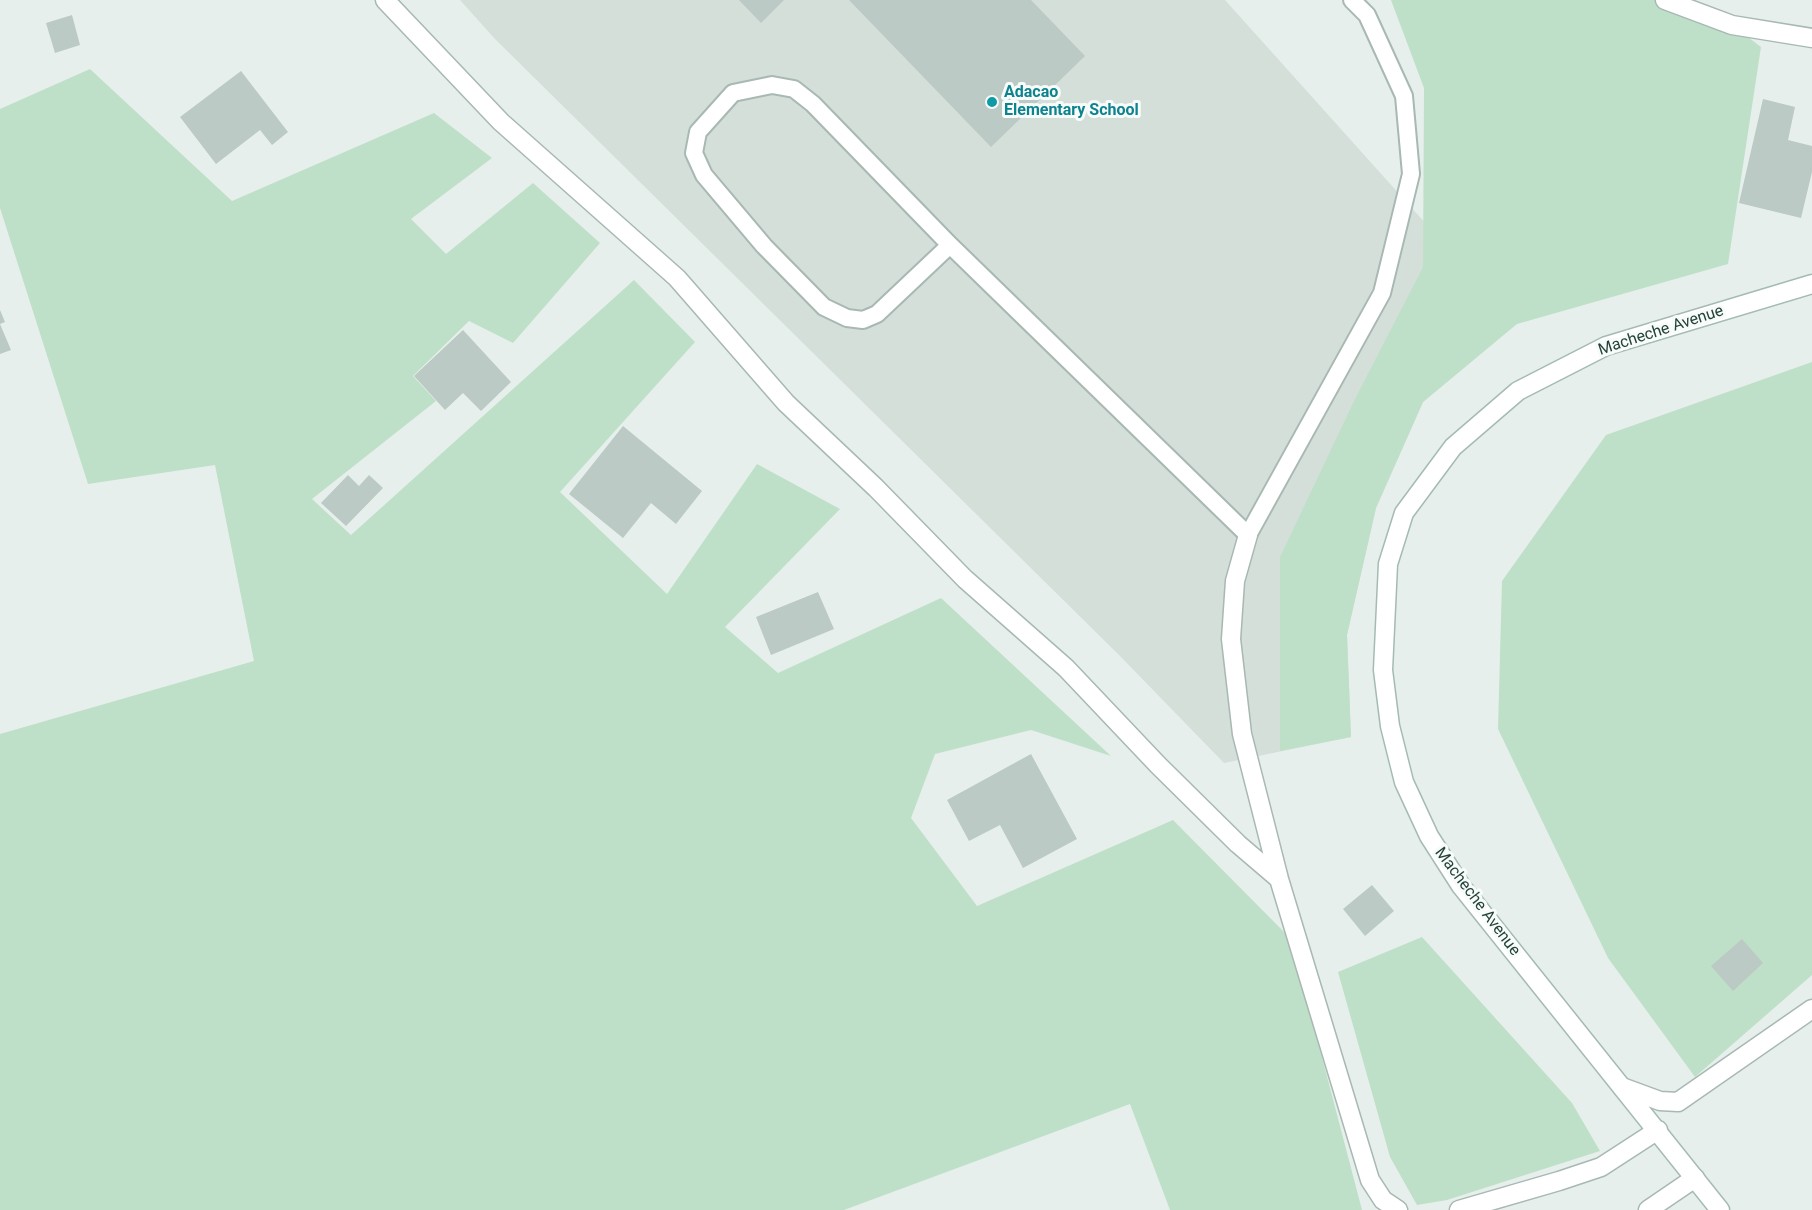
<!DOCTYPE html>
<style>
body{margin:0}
canvas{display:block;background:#e6efeb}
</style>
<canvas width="1812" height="1210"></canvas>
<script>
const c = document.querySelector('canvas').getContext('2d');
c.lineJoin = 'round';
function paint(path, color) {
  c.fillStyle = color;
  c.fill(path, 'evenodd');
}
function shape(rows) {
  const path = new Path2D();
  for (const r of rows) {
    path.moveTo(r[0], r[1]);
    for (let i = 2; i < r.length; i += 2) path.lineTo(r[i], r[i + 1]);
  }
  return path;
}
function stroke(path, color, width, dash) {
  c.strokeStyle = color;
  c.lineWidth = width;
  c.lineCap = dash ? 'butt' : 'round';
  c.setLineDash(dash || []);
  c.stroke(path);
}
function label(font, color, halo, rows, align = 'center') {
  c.font = font + ' Roboto,sans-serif';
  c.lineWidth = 6;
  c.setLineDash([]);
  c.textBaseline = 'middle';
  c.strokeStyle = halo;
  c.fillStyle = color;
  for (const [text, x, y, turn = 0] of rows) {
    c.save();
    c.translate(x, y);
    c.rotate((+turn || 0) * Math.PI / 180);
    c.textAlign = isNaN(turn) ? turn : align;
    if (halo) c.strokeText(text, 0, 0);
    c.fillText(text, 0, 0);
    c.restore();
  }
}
const built = shape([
 [460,0,1225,0,1516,324,1423,402,1376,508,1347,635,1351,737,1224,763,1120,656,495,39]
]);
const green = shape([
 [1391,0,1665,0,1732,25,1761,47,1728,264,1517,324,1423,402,1376,508,1347,635,1351,737,1280,751,1280,557,1355,399,1423,267,1424,88],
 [90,69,232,201,434,113,492,158,411,219,446,254,533,183,600,243,513,343,469,321,413,376,436,401,312,499,351,535,634,280,695,342,560,492,667,594,757,464,840,509,725,627,778,673,941,598,1111,756,1031,730,935,754,911,818,977,906,1173,820,1291,939,1362,1210,1170,1210,1130,1104,844,1210,0,1210,0,734,254,661,215,465,88,484,0,208,0,109],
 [1812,362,1812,975,1695,1077,1608,958,1498,729,1502,581,1606,435],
 [1422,937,1572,1103,1600,1151,1447,1200,1417,1205,1390,1157,1338,972]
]);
const building = shape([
 [739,0,784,0,761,23],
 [849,0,1031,0,1085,56,991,147],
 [72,15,80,45,55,53,46,23],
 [241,71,288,132,272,145,260,130,216,164,180,117],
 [1763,99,1795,107,1788,140,1812,146,1812,172,1801,218,1739,203],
 [0,310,5,322,0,324,11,350,0,354],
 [463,330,511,382,481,411,463,393,445,410,414,376],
 [623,426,702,491,676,524,651,503,623,538,569,494],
 [348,475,359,486,369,475,383,488,346,526,321,503],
 [818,592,834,629,771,655,756,617],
 [1031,754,1077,839,1023,868,1000,825,969,841,947,800],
 [1372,885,1394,911,1365,936,1343,909],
 [1742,939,1763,963,1733,991,1711,966]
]);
const lane = shape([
 [950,245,877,314,863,320,847,318,824,307,764,246,704,175,694,153,698,132,733,93,772,85,794,89,813,104,950,245,1248,535,1382,293,1411,174,1404,96,1367,15,1352,0]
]);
const street = shape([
 [385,0,501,122,677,278,786,403,876,488,965,579,1066,668,1158,765,1238,844,1279,879],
 [1665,0,1732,25,1812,38],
 [1248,535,1235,581,1231,639,1242,734,1279,879,1370,1180,1383,1200,1398,1210],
 [1622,1087,1660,1101,1678,1102,1812,1009],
 [1459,1210,1559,1181,1601,1167,1658,1130],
 [1648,1210,1695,1178]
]);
const secondary = shape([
 [1720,1210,1461,886,1429,836,1404,782,1390,726,1383,670,1388,564,1404,513,1453,447,1518,391,1606,346,1812,284]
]);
const markers = [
 [992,102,6,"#0f9aa8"]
];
const cultureNames = [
 ["Adacao",1004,93],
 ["Elementary School",1004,111]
];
const streetNames = [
 ["Macheche Avenue",1661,331,-18],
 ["Macheche Avenue",1477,902,53]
];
paint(built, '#d4dfda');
paint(green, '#bfe0c8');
paint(building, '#bbcac4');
stroke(lane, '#a8b8b2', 20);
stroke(street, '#a8b8b2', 21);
stroke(secondary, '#a4bbb3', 21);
stroke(lane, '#fff', 16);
stroke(street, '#fff', 18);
stroke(secondary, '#fff', 18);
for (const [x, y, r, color] of markers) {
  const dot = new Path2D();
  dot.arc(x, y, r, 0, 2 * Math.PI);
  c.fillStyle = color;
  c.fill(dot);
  stroke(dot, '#f7fbf9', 2);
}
label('bold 16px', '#0d838f', '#f7fbf9', cultureNames, 'left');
label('16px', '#24423a', '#f7fbf9', streetNames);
</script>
